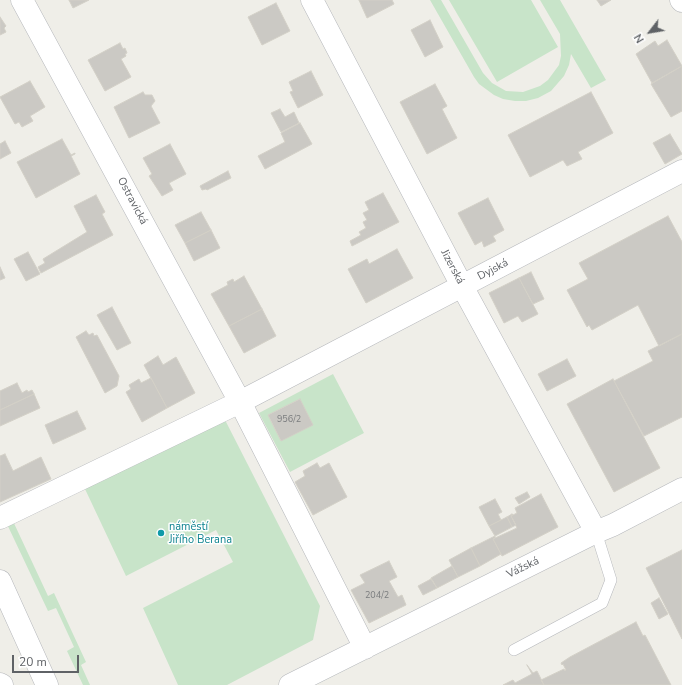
<!DOCTYPE html>
<meta charset="utf-8">
<style>
body{margin:0}
#map{position:relative;width:682px;height:685px;overflow:hidden;background:#efeee8;font-family:"Nunito Sans",sans-serif}
canvas{display:block}
.north{position:absolute;left:630px;top:12px;width:40px;height:40px;-webkit-text-stroke:3px #fff;paint-order:stroke;rotate:239deg;font-size:11px;font-weight:700;line-height:16px;text-align:center;color:#5f6266}
.north::after{content:'';display:block;margin:auto;width:14px;height:18px;background:#5f6266;clip-path:polygon(50% 0,100% 100%,50% 72%,0 100%)}
.scale{position:absolute;left:12px;top:655px;width:67px;height:18px;box-sizing:border-box;border:2px solid #5f6266;border-top:0;padding-left:5px;font-size:12px;line-height:14px;white-space:nowrap;color:#5f6266;-webkit-text-stroke:3px #fff;paint-order:stroke}
</style>
<div id="map">
<canvas width="682" height="685"></canvas>
<div class="north">N</div>
<div class="scale">20 m</div>
</div>
<script>
const c = document.querySelector('canvas').getContext('2d');
c.lineJoin = 'round';
function paint(path, color) {
  c.fillStyle = color;
  c.fill(path, 'evenodd');
}
function shape(rows) {
  const path = new Path2D();
  for (const r of rows) {
    path.moveTo(r[0], r[1]);
    for (let i = 2; i < r.length; i += 2) path.lineTo(r[i], r[i + 1]);
  }
  return path;
}
function stroke(path, color, width, dash) {
  c.strokeStyle = color;
  c.lineWidth = width;
  c.lineCap = dash ? 'butt' : 'round';
  c.setLineDash(dash || []);
  c.stroke(path);
}
function label(font, color, halo, rows, align = 'center') {
  c.font = font + ' "Nunito Sans",sans-serif';
  c.lineWidth = 3;
  c.setLineDash([]);
  c.textBaseline = 'middle';
  c.strokeStyle = halo;
  c.fillStyle = color;
  for (const [text, x, y, turn = 0] of rows) {
    c.save();
    c.translate(x, y);
    c.rotate((+turn || 0) * Math.PI / 180);
    c.textAlign = isNaN(turn) ? turn : align;
    if (halo) c.strokeText(text, 0, 0);
    c.fillText(text, 0, 0);
    c.restore();
  }
}
const green = shape([
 [430,0,441,0,483,73,492,83,506,91,523,92,540,86,548,80,559,65,561,56,560,34,540,0,560,0,606,80,591,88,571,54,569,65,564,76,551,91,538,98,526,101,515,101,503,99,494,95,479,84,474,77],
 [449,0,531,0,558,47,497,82],
 [333,374,364,433,290,472,259,413],
 [300,399,281,441,268,415],
 [223,416,320,606,313,640,227,685,178,685,143,608,233,562,216,530,126,576,85,489],
 [12,519,48,596,54,593,86,662,81,665,90,685,83,685,67,651,74,647,56,608,48,611,6,522]
]);
const building = shape([
 [69,0,89,0,73,8,69,0],
 [359,0,392,0,394,4,367,18,359,0],
 [597,0,611,0,601,6,597,0],
 [276,3,290,31,262,45,248,17,276,3],
 [0,17,6,26,4,28,6,32,0,35,0,17],
 [430,20,443,47,425,57,411,30,430,20],
 [667,40,682,66,652,83,636,54,655,41,658,46,667,40],
 [120,43,123,49,125,48,127,53,125,54,126,56,121,59,131,77,105,91,88,60,120,43],
 [682,66,682,111,671,117,651,84,682,66],
 [311,71,323,95,298,108,290,92,293,91,289,82,311,71],
 [30,81,45,107,30,116,33,121,22,127,19,122,15,124,0,97,30,81],
 [435,84,447,106,442,109,457,138,427,154,400,102,435,84],
 [143,92,145,95,152,95,155,101,151,106,160,123,129,138,114,107,143,92],
 [591,92,613,133,578,152,582,159,567,166,563,160,530,177,508,135,591,92],
 [280,109,285,117,294,112,299,123,281,132,271,113,280,109],
 [300,123,312,144,265,169,258,156,285,142,281,133,300,123],
 [670,134,682,154,665,164,653,143,670,134],
 [62,139,71,155,75,153,75,154,71,156,80,174,36,198,17,162,62,139],
 [5,141,11,153,0,159,0,144,5,141],
 [170,144,186,174,169,183,173,190,162,196,149,176,152,174,143,158,170,144],
 [228,171,231,178,207,190,206,189,202,190,200,186,228,171],
 [383,193,399,222,352,246,350,241,361,235,359,232,366,228,363,222,367,220,363,213,369,210,365,202,383,193],
 [96,195,105,212,102,214,113,235,41,273,38,267,45,263,43,259,87,232,74,206,96,195],
 [488,198,504,230,493,236,496,241,484,247,482,241,475,245,458,213,488,198],
 [201,212,211,230,185,243,175,225,201,212],
 [668,216,682,242,682,334,659,346,638,305,592,330,589,325,587,327,567,290,588,279,579,263,668,216],
 [211,230,220,248,194,261,185,243,211,230],
 [397,249,413,278,366,303,348,269,367,259,369,264,397,249],
 [28,252,40,274,26,281,14,259,28,252],
 [0,267,5,278,0,280,0,267],
 [531,272,544,299,533,304,519,278,531,272],
 [244,276,262,309,229,326,211,294,228,285,227,282,233,279,234,282,244,276],
 [519,278,538,314,522,322,518,316,504,323,489,293,519,278],
 [112,307,131,343,117,350,97,315,112,307],
 [262,309,276,336,244,353,229,326,262,309],
 [86,331,89,335,93,333,94,336,97,335,119,376,117,386,105,393,76,337,86,331],
 [682,334,682,417,644,436,614,381,653,361,648,351,682,334],
 [158,356,163,365,176,357,195,393,167,408,144,365,158,356],
 [567,359,576,376,547,391,538,374,567,359],
 [151,378,167,408,142,422,126,392,131,389,129,385,139,379,141,383,151,378],
 [613,379,660,468,614,492,567,404,613,379],
 [17,383,22,393,27,390,28,392,32,390,34,394,0,410,0,391,17,383],
 [34,394,40,408,0,426,0,410,34,394],
 [300,399,313,425,281,441,268,415,300,399],
 [77,411,86,429,53,444,45,425,77,411],
 [5,454,13,471,41,457,51,479,0,502,0,456,5,454],
 [317,463,320,468,329,463,347,497,313,515,295,482,305,476,303,471,317,463],
 [527,492,530,497,519,504,515,498,527,492],
 [541,494,558,527,502,556,493,539,517,528,511,516,517,513,515,508,541,494],
 [495,499,502,512,498,514,501,520,489,526,479,507,495,499],
 [512,514,513,515,511,516,516,525,512,527,507,517,512,514],
 [507,517,512,527,495,536,489,526,507,517],
 [495,536,495,538,493,539,501,554,480,566,471,548,495,536],
 [471,548,480,566,458,577,449,560,471,548],
 [682,550,682,639,646,568,682,550],
 [389,561,397,577,389,581,398,597,402,595,406,605,369,623,351,590,365,583,360,575,389,561],
 [452,566,458,577,437,588,431,578,452,566],
 [431,579,437,588,423,595,418,586,431,579],
 [659,598,668,614,659,619,651,603,659,598],
 [636,622,643,636,645,635,671,685,544,685,541,680,564,669,565,671,566,670,563,664,562,665,561,663,570,657,636,622],
 [527,665,533,673,537,671,544,685,503,685,513,680,515,683,532,674,527,665]
]);
const service = shape([
 [514,650,602,603,611,580,596,532]
]);
const minor = shape([
 [22,0,240,402,365,648],
 [312,0,462,286,596,532],
 [681,0,682,1],
 [0,518,240,402,682,171],
 [290,685,596,532,613,525,682,489]
]);
const tertiary = shape([
 [0,581,47,685],
 [0,684,2,685]
]);
const markers = [
 [161,533,4,"#0f9aa8"]
];
const numberNames = [
 ["956/2",289,420],
 ["204/2",377,596]
];
const streetNames = [
 ["Ostravická",132,201,62],
 ["Jizerská",452,267,62],
 ["Dyjská",493,270,-28],
 ["Vážská",523,568,-26]
];
const cultureNames = [
 ["náměstí",169,527],
 ["Jiřího Berana",169,540]
];
paint(green, '#c8e4c9');
paint(building, '#cbc9c4');
stroke(building, '#d3d0c7', 1);
stroke(service, '#b5b7bb', 12);
stroke(minor, '#b5b7bb', 23);
stroke(tertiary, '#b5b7bb', 23);
stroke(service, '#fff', 11);
stroke(minor, '#fff', 22);
stroke(tertiary, '#fff', 22);
for (const [x, y, r, color] of markers) {
  const dot = new Path2D();
  dot.arc(x, y, r, 0, 2 * Math.PI);
  c.fillStyle = color;
  c.fill(dot);
  stroke(dot, '#fff', 1.5);
}
label('9px', '#7a7c7e', null, numberNames);
label('11px', '#5f6266', '#fff', streetNames);
label('11px', '#0d838f', '#fff', cultureNames, 'left');
</script>
